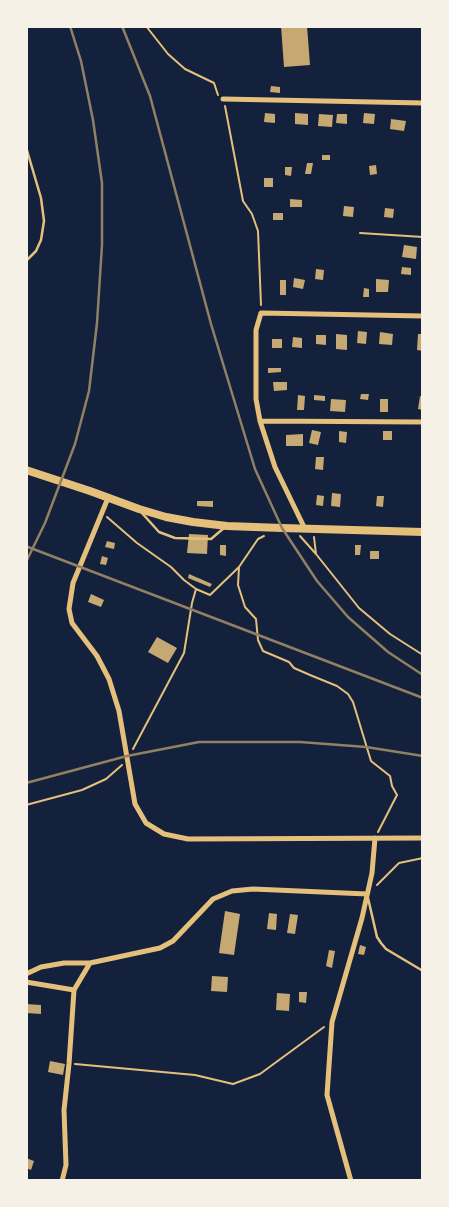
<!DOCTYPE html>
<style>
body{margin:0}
#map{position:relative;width:449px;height:1207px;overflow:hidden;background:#14213d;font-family:"Exo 2",sans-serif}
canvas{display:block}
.frame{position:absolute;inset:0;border:28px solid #f6f1e7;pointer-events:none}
</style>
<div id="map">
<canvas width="449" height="1207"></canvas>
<div class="frame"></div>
</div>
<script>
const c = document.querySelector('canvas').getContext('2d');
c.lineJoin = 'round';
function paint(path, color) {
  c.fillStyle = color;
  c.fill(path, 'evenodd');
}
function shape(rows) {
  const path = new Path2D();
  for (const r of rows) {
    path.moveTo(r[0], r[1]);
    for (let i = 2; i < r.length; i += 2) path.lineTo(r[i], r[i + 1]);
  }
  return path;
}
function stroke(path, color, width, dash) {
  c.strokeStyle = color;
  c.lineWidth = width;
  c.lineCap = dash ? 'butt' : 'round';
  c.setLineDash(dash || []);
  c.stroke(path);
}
const building = shape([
 [281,26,307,26,310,65,284,67],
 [271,86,280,87,280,93,270,92],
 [265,113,275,114,275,123,264,122],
 [295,113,308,114,308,125,295,124],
 [364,113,375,114,374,124,363,123],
 [319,114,333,115,332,127,318,126],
 [337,114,347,114,347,124,336,123],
 [391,119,406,121,404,131,390,129],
 [322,155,330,155,330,160,322,160],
 [307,163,313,163,311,174,305,174],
 [376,165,377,174,370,175,369,166],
 [285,167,292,167,291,176,285,175],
 [264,178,273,178,273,187,264,187],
 [290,199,302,200,302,207,290,207],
 [344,206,354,207,353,217,343,216],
 [385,208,394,209,393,218,384,217],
 [273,213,283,213,283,220,273,220],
 [404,245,417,247,416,259,402,257],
 [402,267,411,268,411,275,401,274],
 [316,269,324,270,323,280,315,279],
 [294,278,305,280,303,289,293,287],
 [376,279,389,280,388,292,376,292],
 [280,280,286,280,286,295,280,295],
 [364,288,369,289,369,297,363,297],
 [358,331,367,332,366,344,357,343],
 [380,332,393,334,392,345,379,344],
 [336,334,347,335,347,350,336,349],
 [418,334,423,334,423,351,417,350],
 [316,335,326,335,326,345,316,344],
 [293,337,302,338,302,348,292,347],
 [272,339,282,339,282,348,272,348],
 [268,368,281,368,281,372,268,373],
 [273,382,287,382,287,390,274,391],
 [361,394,369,394,368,400,360,399],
 [298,395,305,396,304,410,297,410],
 [314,395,325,396,325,401,314,400],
 [420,396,423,397,423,410,418,409],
 [331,399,346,400,345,412,330,411],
 [380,399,388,399,388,412,380,412],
 [312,430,321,432,318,445,309,443],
 [339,431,347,432,346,443,339,442],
 [383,431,392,431,392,440,383,440],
 [303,434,303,446,286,446,286,435],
 [316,457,324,457,323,470,315,469],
 [332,493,341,494,340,507,331,506],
 [317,495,324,496,323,506,316,505],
 [377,496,384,496,383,507,376,506],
 [197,501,213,501,213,507,197,506],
 [189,534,208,535,207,554,187,553],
 [107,541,115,543,114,549,105,547],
 [220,545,226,545,226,556,220,555],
 [355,545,361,545,360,555,355,555],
 [370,551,379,551,379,559,370,559],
 [102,556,108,558,106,565,100,564],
 [189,574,212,584,210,587,188,578],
 [91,594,104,600,101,607,88,602],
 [157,637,177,648,168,663,148,652],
 [225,911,240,914,234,955,219,953],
 [269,913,277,914,276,930,267,929],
 [290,914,298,915,295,934,287,933],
 [360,945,366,947,364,955,358,954],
 [329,950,335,951,332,968,326,966],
 [212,976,228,977,227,992,211,991],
 [299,992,307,992,306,1003,299,1002],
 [277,993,290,994,289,1011,276,1010],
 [26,1004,41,1005,41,1014,26,1013],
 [50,1061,65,1064,63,1075,48,1072],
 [26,1158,34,1161,31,1170,26,1168]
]);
const path = shape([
 [146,26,168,54,185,69,214,83,218,95],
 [225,106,243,201,252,214,258,231,261,305],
 [360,233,423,237],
 [107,517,137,543,171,567,184,580,196,589],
 [264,536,258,539,239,567,238,585,245,607,256,619,258,640,263,651,289,662,294,668,310,675,337,686,348,694,353,702,371,761,390,776,392,786,397,795,378,832],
 [300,536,316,554],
 [314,537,316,554,359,608,390,634,423,655],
 [133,749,184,653,192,603,196,589,210,595,239,567],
 [26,805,82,790,106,779,122,765],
 [377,885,399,863,423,858],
 [75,1064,195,1075,233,1084,260,1074,324,1027]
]);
const service = shape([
 [26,147,41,198,44,221,41,240,36,251,26,261],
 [141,512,159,532,175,538,211,539,224,528],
 [368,898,377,937,381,943,386,949,423,971]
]);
const minor = shape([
 [223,99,423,103],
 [260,421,423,422],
 [108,498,73,583,69,609,72,623,97,656,109,679,119,711,135,804,146,823,164,834,188,839,423,838],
 [305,529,275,467,260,421,256,399,256,330,261,313,423,316],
 [26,974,41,967,64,963,90,963,160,948,173,941,213,899,232,891,253,889,367,894],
 [26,982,74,990],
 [62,1181,66,1165,64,1110,69,1064,74,990,90,963],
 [351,1181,327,1095,332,1022,362,918,372,873,375,838]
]);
const secondary = shape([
 [26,470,90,491,139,509,166,517,193,522,227,526,282,528,423,532]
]);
const rail = shape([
 [122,26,150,96,211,324,255,469,282,528,317,581,348,617,388,652,423,675],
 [28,547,423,698],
 [26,562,45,523,75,444,89,391,97,323,102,245,102,183,93,120,81,61,70,26],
 [26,783,127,756,199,742,300,742,366,747,423,756]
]);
paint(building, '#c6a872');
stroke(path, '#e5c07b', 2);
stroke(service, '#e5c07b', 2.5);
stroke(minor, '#e5c07b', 5);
stroke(secondary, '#e5c07b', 8);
stroke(rail, '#918062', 2.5);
</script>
